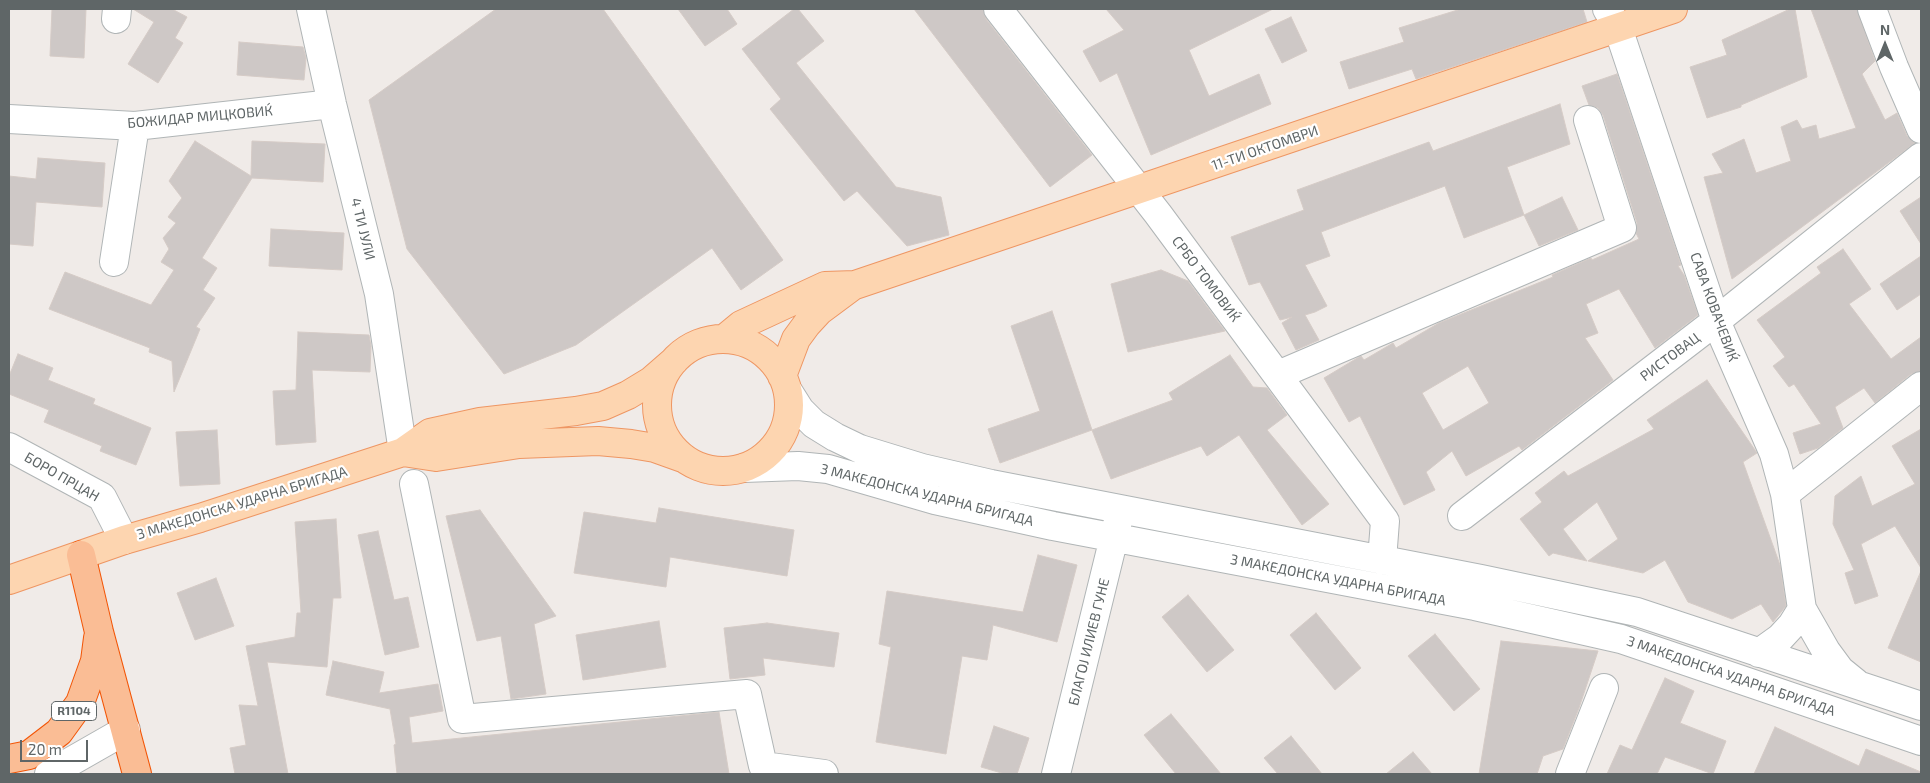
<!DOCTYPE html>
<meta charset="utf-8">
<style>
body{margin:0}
#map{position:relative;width:1930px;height:783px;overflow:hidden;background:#f0ebe8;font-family:"Exo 2",sans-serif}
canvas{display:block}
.frame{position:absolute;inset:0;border:10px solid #5f6667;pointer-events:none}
.north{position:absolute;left:1860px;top:20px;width:50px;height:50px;-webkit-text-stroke:4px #fff;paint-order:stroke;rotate:0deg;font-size:14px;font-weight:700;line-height:20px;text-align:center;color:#5f6667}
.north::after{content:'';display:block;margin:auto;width:18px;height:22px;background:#5f6667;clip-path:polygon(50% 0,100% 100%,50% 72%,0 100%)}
.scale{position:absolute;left:20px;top:740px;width:68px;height:22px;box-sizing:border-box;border:2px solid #5f6667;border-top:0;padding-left:6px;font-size:15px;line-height:18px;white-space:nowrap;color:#5f6667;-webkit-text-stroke:4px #fff;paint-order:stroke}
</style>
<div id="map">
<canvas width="1930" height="783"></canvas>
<div class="frame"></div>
<div class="north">N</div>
<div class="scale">20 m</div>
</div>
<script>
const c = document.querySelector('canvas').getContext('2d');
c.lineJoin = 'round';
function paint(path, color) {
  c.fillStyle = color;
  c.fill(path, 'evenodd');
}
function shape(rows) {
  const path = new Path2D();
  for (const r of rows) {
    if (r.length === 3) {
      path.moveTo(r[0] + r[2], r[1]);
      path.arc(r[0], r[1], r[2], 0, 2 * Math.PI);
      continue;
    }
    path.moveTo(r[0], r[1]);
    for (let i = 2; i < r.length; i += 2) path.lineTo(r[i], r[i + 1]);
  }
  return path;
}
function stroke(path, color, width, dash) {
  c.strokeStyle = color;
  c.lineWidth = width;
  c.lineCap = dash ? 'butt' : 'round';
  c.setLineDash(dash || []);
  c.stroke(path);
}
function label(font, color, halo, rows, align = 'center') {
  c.font = font + ' "Exo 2",sans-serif';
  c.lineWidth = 4.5;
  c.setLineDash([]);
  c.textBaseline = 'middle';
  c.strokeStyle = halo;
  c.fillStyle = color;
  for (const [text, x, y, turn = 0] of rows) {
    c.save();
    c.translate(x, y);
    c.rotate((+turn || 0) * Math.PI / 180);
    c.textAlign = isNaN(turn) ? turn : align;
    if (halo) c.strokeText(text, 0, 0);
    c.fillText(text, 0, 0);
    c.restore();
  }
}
const building = shape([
 [52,9,86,9,84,58,50,56,52,9],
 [133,9,172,9,187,17,175,38,183,43,158,83,128,64,154,22,133,9],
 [496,9,603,9,783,260,741,290,712,248,576,345,504,374,407,249,369,100,496,9],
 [678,9,727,9,737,24,705,46,678,9],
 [794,9,798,9,824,41,796,63,896,187,941,197,949,235,907,246,857,191,844,201,770,109,781,99,742,49,794,9],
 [914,9,983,9,986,19,1092,155,1050,187,914,9],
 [1106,9,1273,9,1189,50,1209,96,1259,74,1271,104,1151,155,1117,73,1100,82,1083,51,1124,30,1106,9],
 [1461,9,1583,9,1587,22,1416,79,1412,69,1349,89,1340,62,1404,42,1399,28,1461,9],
 [1790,9,1795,9,1807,77,1741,105,1741,107,1707,118,1690,67,1727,55,1722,40,1790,9],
 [1811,9,1857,9,1875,61,1862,74,1885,120,1897,113,1907,136,1915,143,1732,279,1704,177,1723,173,1712,154,1744,139,1756,173,1791,161,1781,127,1797,120,1802,129,1816,125,1819,139,1856,128,1811,9],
 [1291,17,1307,51,1282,63,1265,29,1291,17],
 [239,42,303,47,306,58,304,80,237,75,239,42],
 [1617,74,1681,265,1678,266,1684,275,1698,315,1655,348,1619,289,1586,304,1598,333,1585,338,1613,380,1522,450,1519,446,1466,476,1452,451,1426,472,1435,490,1404,505,1360,416,1349,422,1324,378,1359,357,1361,356,1364,360,1393,343,1396,348,1439,323,1553,277,1552,275,1591,258,1592,260,1639,239,1636,233,1637,223,1603,115,1598,108,1589,105,1582,86,1617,74],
 [1468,366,1489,403,1443,430,1422,393,1468,366],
 [1560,104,1570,144,1507,167,1524,215,1464,238,1445,186,1321,232,1330,256,1305,265,1327,306,1315,312,1305,315,1319,340,1296,350,1282,323,1292,317,1280,320,1260,282,1249,285,1231,237,1304,210,1297,190,1429,142,1433,151,1560,104],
 [195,141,251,176,252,141,325,144,323,182,252,178,202,258,217,268,203,290,215,298,196,327,200,329,174,392,172,361,149,352,150,348,49,309,65,272,151,305,174,270,161,262,169,249,163,238,176,223,168,217,182,198,169,181,195,141],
 [38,158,105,163,102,207,36,202,33,246,9,244,9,176,36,179,38,158],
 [1562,197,1578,230,1539,246,1524,215,1562,197],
 [1921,197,1921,244,1900,211,1921,197],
 [271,229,344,233,342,270,269,266,271,229],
 [1843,249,1871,289,1849,304,1891,359,1921,337,1921,371,1911,374,1875,403,1864,388,1835,407,1843,428,1818,448,1800,454,1793,433,1821,424,1794,384,1789,387,1773,366,1785,357,1757,320,1821,273,1817,267,1843,249],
 [1921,256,1921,294,1897,310,1880,284,1921,256],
 [1161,270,1188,281,1225,331,1128,352,1111,284,1161,270],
 [1052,311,1092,430,1000,463,988,429,1040,411,1011,326,1052,311],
 [298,332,369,335,371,346,370,372,312,370,316,442,276,445,273,391,296,390,298,332],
 [18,354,53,368,48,380,95,399,93,404,151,428,136,465,100,451,102,446,44,422,49,410,9,394,9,376,18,354],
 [1230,355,1253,387,1267,388,1287,415,1267,430,1329,504,1302,525,1239,435,1207,456,1201,446,1111,479,1092,430,1173,400,1169,393,1230,355],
 [1707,380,1757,453,1743,462,1780,565,1786,606,1773,622,1761,604,1732,619,1688,602,1665,560,1643,573,1588,561,1618,539,1597,502,1563,529,1587,561,1553,553,1549,556,1520,519,1542,502,1535,493,1564,471,1568,476,1654,429,1647,420,1707,380],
 [1921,429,1921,568,1895,526,1861,544,1878,596,1855,604,1845,573,1854,570,1833,524,1835,496,1861,476,1872,506,1915,484,1892,446,1921,429],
 [217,430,220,484,180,486,176,432,217,430],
 [659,508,794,530,787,576,670,557,666,587,574,573,584,512,656,523,659,508],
 [480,510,556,616,534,624,546,694,511,699,501,636,477,641,446,516,480,510],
 [336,519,341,598,333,598,327,667,267,662,288,774,235,774,230,748,246,745,239,705,258,706,246,646,295,637,297,613,301,613,295,522,336,519],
 [378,531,394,600,408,597,419,647,385,655,358,535,378,531],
 [1038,555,1077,565,1057,642,993,625,987,660,962,656,946,754,876,742,891,647,879,644,887,591,1023,612,1038,555],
 [1921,571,1921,662,1888,648,1921,571],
 [216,578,234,626,195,640,177,593,216,578],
 [1188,595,1234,650,1207,672,1162,617,1188,595],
 [1316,613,1361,668,1335,690,1290,635,1316,613],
 [659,621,666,667,583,680,576,635,659,621],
 [767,623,839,633,834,667,763,658,765,675,730,679,724,628,767,623],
 [1435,634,1480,689,1454,711,1408,656,1435,634],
 [1501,641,1598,651,1579,708,1563,749,1543,756,1537,774,1479,774,1501,641],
 [333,661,384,672,379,693,438,684,443,711,409,717,412,743,719,712,729,774,397,774,394,745,396,744,390,709,326,695,333,661],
 [1665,678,1694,691,1680,723,1726,741,1713,774,1665,757,1657,774,1607,774,1620,745,1632,750,1665,678],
 [1171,714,1221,774,1176,774,1144,735,1171,714],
 [994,726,1029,738,1017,774,1005,774,981,767,994,726],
 [1775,727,1859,766,1866,749,1921,772,1921,774,1754,774,1775,727],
 [1291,736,1322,774,1278,774,1264,758,1291,736],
 [1413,752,1432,774,1386,774,1413,752]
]);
const minor = shape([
 [311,9,332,104,379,294,403,452],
 [998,9,1158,214,1385,521,1382,560],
 [1607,9,1618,28,1716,321,1774,454,1785,494,1802,609,1826,651,1840,670,1856,683],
 [1872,9,1894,67,1921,129],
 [116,19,117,9],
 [9,119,135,126,332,104],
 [114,262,135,126],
 [1278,375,1622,228,1588,120],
 [788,391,800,410,814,424,835,437,860,449,922,468,991,484,1481,579,1637,612,1921,706],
 [9,447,102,497,124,540],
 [744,468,798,466,828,469,935,500,1053,526,1475,606,1621,639,1921,741],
 [414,484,462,719,747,694,763,766,824,774],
 [1785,494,1921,386],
 [1462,516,1716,321,1921,157],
 [1759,653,1780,638,1792,625,1802,609],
 [49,774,126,730],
 [1056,774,1118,521],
 [1570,774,1604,688]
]);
const major = shape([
 [724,339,741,325,825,286,855,285,1673,9],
 [723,405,66],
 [782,376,796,339,807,324,819,311,854,285],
 [403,452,436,457,519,444,598,441,631,444,655,448,683,458],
 [9,580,124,540,200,518,403,452,430,433,480,422,576,411,603,406,628,395,651,381,674,361]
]);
const highway = shape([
 [81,555,99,632,137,774],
 [9,759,29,755,59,732,80,703,95,661,98,638]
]);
const shields = [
 [74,711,45]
];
const shieldNames = [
 ["R1104",74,711]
];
const streetNames = [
 ["БОЖИДАР МИЦКОВИЌ",200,117,-5],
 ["11-ТИ ОКТОМВРИ",1265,148,-19],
 ["4 ТИ ЈУЛИ",363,229,76],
 ["СРБО ТОМОВИЌ",1206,279,53],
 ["САВА КОВАЧЕВИЌ",1714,307,70],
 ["РИСТОВАЦ",1670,357,-37],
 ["БОРО ПРЦАН",62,477,30],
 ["3 МАКЕДОНСКА УДАРНА БРИГАДА",927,495,14],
 ["3 МАКЕДОНСКА УДАРНА БРИГАДА",242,503,-17],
 ["3 МАКЕДОНСКА УДАРНА БРИГАДА",1338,580,11],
 ["БЛАГОЈ ИЛИЕВ ГУНЕ",1089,642,-76],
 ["3 МАКЕДОНСКА УДАРНА БРИГАДА",1731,676,19]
];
paint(building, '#cec8c6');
stroke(building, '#d5cbc6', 1);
stroke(minor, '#b0b5b6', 30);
stroke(major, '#ee9663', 30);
stroke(highway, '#f25506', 30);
stroke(minor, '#fff', 28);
stroke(major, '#fdd5b0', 28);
stroke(highway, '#fabd95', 28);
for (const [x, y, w] of shields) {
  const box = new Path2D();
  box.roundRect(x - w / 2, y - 9.5, w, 19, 4);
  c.fillStyle = '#fff';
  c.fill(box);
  stroke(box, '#5f6667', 1);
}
label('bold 12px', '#5f6667', null, shieldNames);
label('14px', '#5f6667', '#fff', streetNames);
</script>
